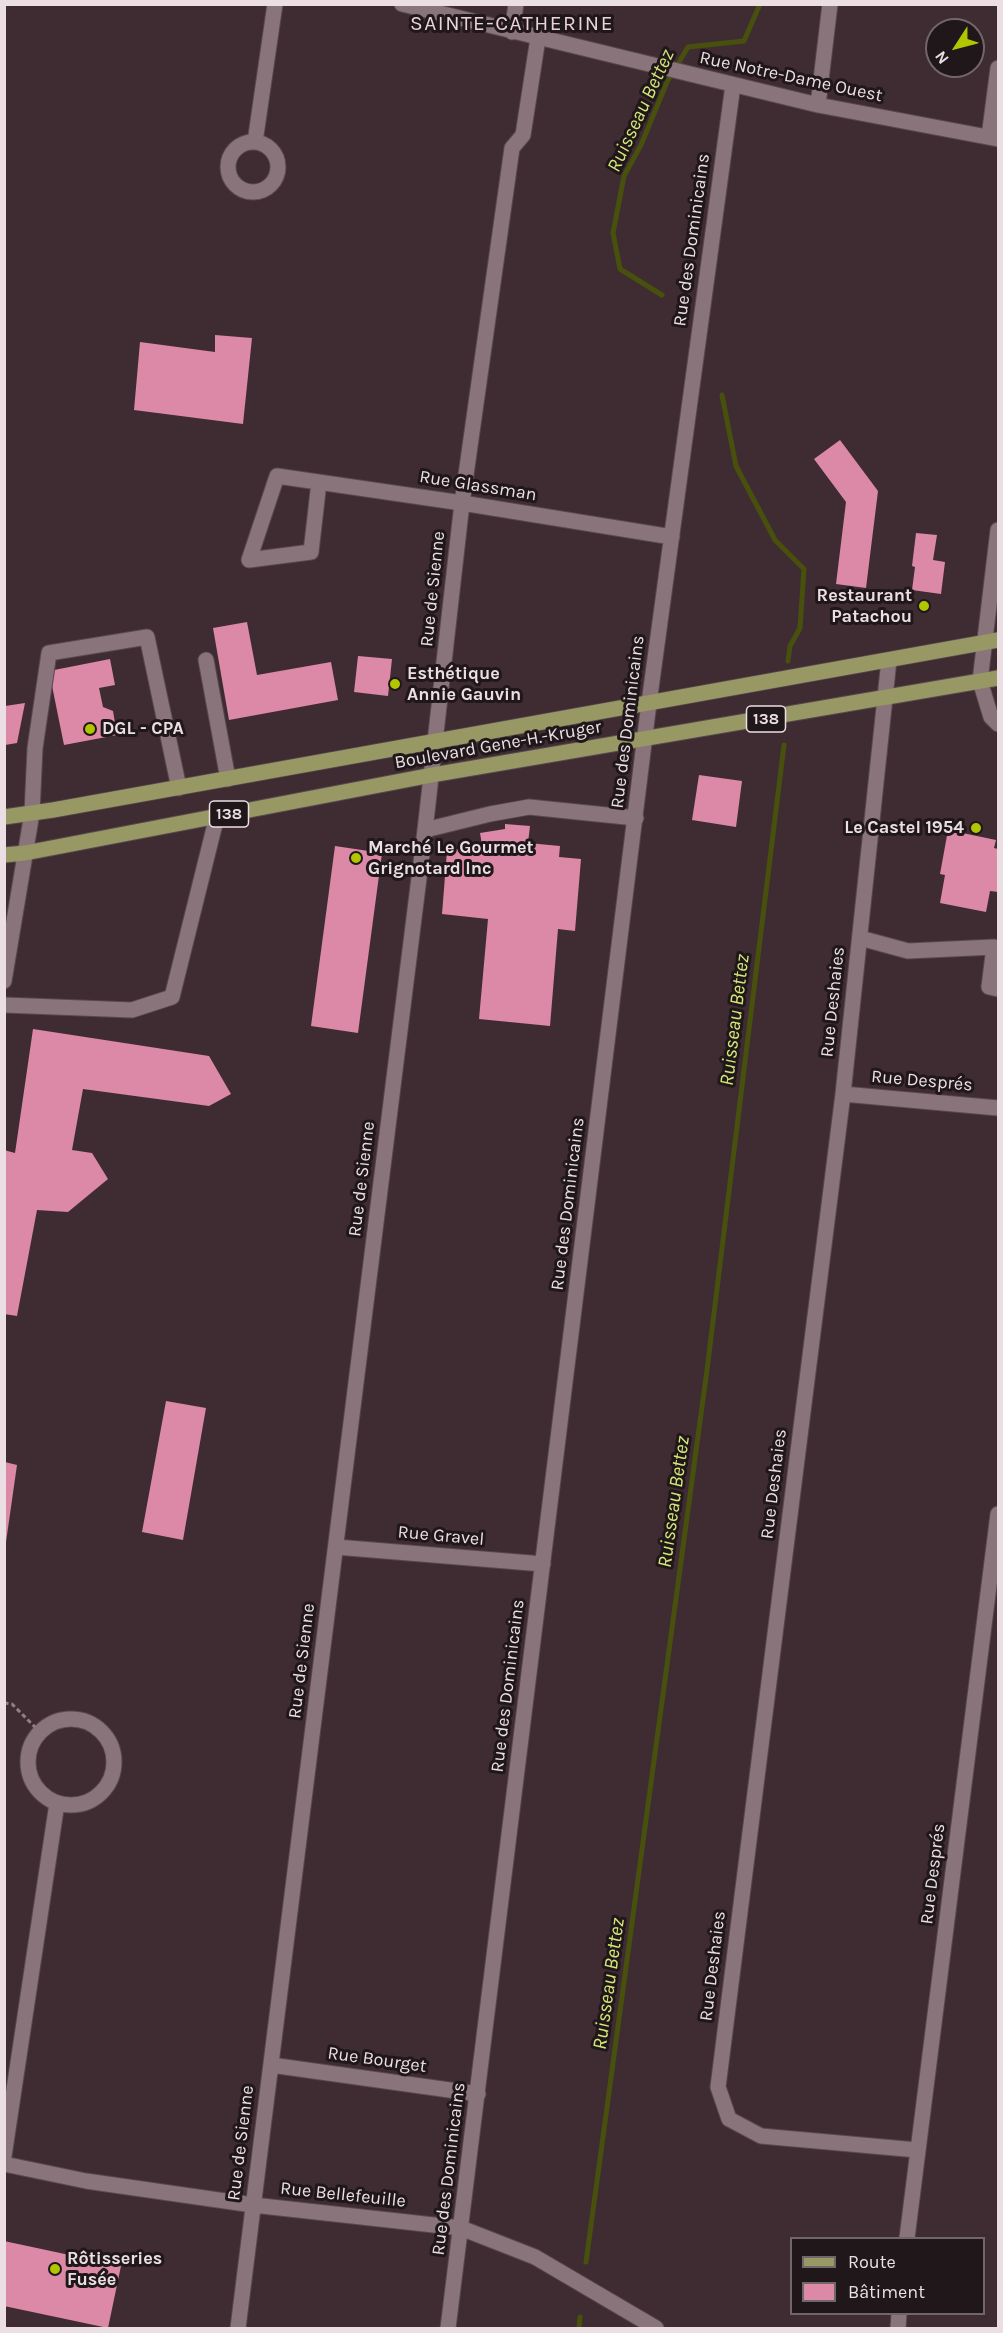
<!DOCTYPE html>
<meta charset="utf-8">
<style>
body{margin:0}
#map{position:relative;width:1003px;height:2333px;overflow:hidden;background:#3f2c33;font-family:Karla,sans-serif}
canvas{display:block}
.frame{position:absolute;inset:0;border:6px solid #ebdfe3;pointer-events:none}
.legend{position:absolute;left:790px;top:2237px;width:195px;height:78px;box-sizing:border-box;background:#20171a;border:2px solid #71676a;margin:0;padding:8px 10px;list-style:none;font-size:18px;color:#ebdfe3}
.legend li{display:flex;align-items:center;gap:12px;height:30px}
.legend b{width:30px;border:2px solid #71676a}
.north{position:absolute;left:925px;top:18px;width:60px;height:60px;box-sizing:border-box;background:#20171a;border:2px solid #71676a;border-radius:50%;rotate:234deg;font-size:16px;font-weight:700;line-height:24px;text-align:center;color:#ebdfe3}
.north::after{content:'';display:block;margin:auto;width:21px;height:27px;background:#b1c500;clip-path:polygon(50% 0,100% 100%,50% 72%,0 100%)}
</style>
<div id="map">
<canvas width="1003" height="2333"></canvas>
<div class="frame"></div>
<ul class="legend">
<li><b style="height:8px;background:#989865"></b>Route</li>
<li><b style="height:16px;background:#dc88a7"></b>Bâtiment</li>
</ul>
<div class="north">N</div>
</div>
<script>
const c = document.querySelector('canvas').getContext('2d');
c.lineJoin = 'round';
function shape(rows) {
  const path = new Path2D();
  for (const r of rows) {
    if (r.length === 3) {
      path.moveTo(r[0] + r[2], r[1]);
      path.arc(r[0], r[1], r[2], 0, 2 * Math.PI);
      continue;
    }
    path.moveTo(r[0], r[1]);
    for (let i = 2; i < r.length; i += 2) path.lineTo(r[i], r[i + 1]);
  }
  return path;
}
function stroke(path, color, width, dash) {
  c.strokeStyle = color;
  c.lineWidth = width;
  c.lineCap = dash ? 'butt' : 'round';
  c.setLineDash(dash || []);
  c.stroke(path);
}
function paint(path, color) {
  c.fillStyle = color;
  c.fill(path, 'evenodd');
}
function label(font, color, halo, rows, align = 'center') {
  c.font = font + ' Karla,sans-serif';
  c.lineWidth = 6;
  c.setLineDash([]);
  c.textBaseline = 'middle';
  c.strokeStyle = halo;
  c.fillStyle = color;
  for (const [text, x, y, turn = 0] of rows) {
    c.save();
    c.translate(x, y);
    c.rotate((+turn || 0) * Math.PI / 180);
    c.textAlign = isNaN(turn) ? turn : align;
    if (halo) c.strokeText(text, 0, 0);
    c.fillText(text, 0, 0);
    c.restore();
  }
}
const stream = shape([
 [662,295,620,269,613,233,624,176,641,145,667,82,688,47,744,41,760,4],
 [722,395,736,466,775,540,804,569,800,628,790,646,788,661],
 [586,2262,707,1370,784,745],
 [579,2328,580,2317]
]);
const building = shape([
 [215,335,252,338,243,424,134,410,140,342,215,352],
 [840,440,878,491,866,588,836,584,846,502,814,459],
 [916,533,937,535,933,560,945,562,941,594,912,590,915,567,912,566],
 [247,622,257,675,331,662,338,700,229,720,213,628],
 [358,656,392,659,388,696,354,692],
 [110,659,115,685,99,688,103,707,113,711,117,735,64,745,49,671],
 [25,703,17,743,5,745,5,706],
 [699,775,742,781,736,827,692,820],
 [505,824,530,826,528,843,560,846,559,857,581,859,575,931,558,929,550,1026,479,1019,488,919,442,914,447,851,482,845,480,833,505,829],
 [948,830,996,840,994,848,998,849,998,892,990,891,986,912,940,903,945,875,940,874],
 [335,846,382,853,358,1033,311,1026],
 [33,1029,209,1056,231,1094,209,1106,83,1089,72,1150,92,1153,108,1179,68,1212,37,1210,17,1316,4,1314,4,1150,15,1153],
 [166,1401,206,1408,183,1540,142,1532],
 [5,1462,17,1465,6,1542,5,1542],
 [4,2241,121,2266,108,2328,4,2306]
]);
const path = shape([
 [4,1703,12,1704,40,1732]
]);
const minor = shape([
 [402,4,818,105,998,139],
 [512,32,516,4],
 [818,105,830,4],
 [989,137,998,68],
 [255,142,275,4],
 [253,167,25],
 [319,482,311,552,249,560,277,476,462,503,672,537],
 [998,530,980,681,991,717,998,724],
 [206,660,228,779],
 [889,660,843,1094,718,2087,729,2119,761,2136,917,2150],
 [425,830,490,814,529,807,636,818],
 [860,938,908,951,994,947,989,987,998,989],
 [4,981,32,813,35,748,49,653,147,637,179,788],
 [4,1005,132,1010,172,997,217,816],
 [843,1094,998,1108],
 [336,1547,543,1564],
 [71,1762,43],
 [271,2065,478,2094],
 [4,2156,57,1803],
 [4,2164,86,2181,253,2205,461,2228,535,2257,656,2328],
 [907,2238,998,1514],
 [238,2328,425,830,462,503,512,148,523,135,538,38],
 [448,2328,649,703,733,85],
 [898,2328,899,2314]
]);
const major = shape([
 [4,817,53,810,998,640],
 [4,855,25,853,432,775,998,678]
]);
const markers = [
 [924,606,6,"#b1c500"],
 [395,684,6,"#b1c500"],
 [90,729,6,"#b1c500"],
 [976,828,6,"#b1c500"],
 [356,858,6,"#b1c500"],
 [55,2269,6,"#b1c500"]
];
const shields = [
 [766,719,39],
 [229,814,39]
];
const shieldNames = [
 ["138",766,719],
 ["138",229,814]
];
const streetNames = [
 ["Rue Notre-Dame Ouest",791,77,12],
 ["Rue des Dominicains",692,240,-82],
 ["Rue Glassman",478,486,9],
 ["Rue de Sienne",433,589,-84],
 ["Rue des Dominicains",628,722,-83],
 ["Boulevard Gene-H.-Kruger",498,745,-10],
 ["Rue Deshaies",833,1002,-84],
 ["Rue Després",922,1081,5],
 ["Rue de Sienne",362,1179,-83],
 ["Rue des Dominicains",568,1204,-83],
 ["Rue Deshaies",774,1484,-83],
 ["Rue Gravel",441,1536,5],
 ["Rue de Sienne",302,1661,-83],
 ["Rue des Dominicains",508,1686,-83],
 ["Rue Després",933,1874,-83],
 ["Rue Deshaies",713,1966,-83],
 ["Rue Bourget",377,2060,8],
 ["Rue de Sienne",241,2143,-83],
 ["Rue des Dominicains",449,2169,-83],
 ["Rue Bellefeuille",343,2195,6]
];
const poiNames = [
 ["Restaurant",912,596,"right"],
 ["Patachou",912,617,"right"],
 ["Esthétique",407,674],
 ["Annie Gauvin",407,695],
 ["DGL - CPA",102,729],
 ["Le Castel 1954",964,828,"right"],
 ["Marché Le Gourmet",368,848],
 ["Grignotard Inc",368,869],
 ["Rôtisseries",67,2259],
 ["Fusée",67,2280]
];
const waterNames = [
 ["Ruisseau Bettez",641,111,-65],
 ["Ruisseau Bettez",735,1020,-83],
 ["Ruisseau Bettez",674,1502,-82],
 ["Ruisseau Bettez",609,1984,-82]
];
const quarterNames = [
 ["SAINTE-CATHERINE",512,24]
];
stroke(stream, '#48500d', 5);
paint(building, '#dc88a7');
stroke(minor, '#58494e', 17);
stroke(major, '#58494e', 17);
stroke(path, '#8f8085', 3, [4.5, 3]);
stroke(minor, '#8a747b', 15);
stroke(major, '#989865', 15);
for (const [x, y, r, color] of markers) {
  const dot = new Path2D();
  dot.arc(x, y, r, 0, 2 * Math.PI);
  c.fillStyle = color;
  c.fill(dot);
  stroke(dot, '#20171a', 2);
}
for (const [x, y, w] of shields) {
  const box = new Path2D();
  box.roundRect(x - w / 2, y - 13, w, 26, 4.5);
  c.fillStyle = '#20171a';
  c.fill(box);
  stroke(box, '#ebdfe3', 1.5);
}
label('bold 16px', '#ebdfe3', null, shieldNames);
label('18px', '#ebdfe3', '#20171a', streetNames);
label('bold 18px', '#ebdfe3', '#20171a', poiNames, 'left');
label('italic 20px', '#d5e777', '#20171a', waterNames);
c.letterSpacing = '1.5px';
label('21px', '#ecd3db', '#20171a', quarterNames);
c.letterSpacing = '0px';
</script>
